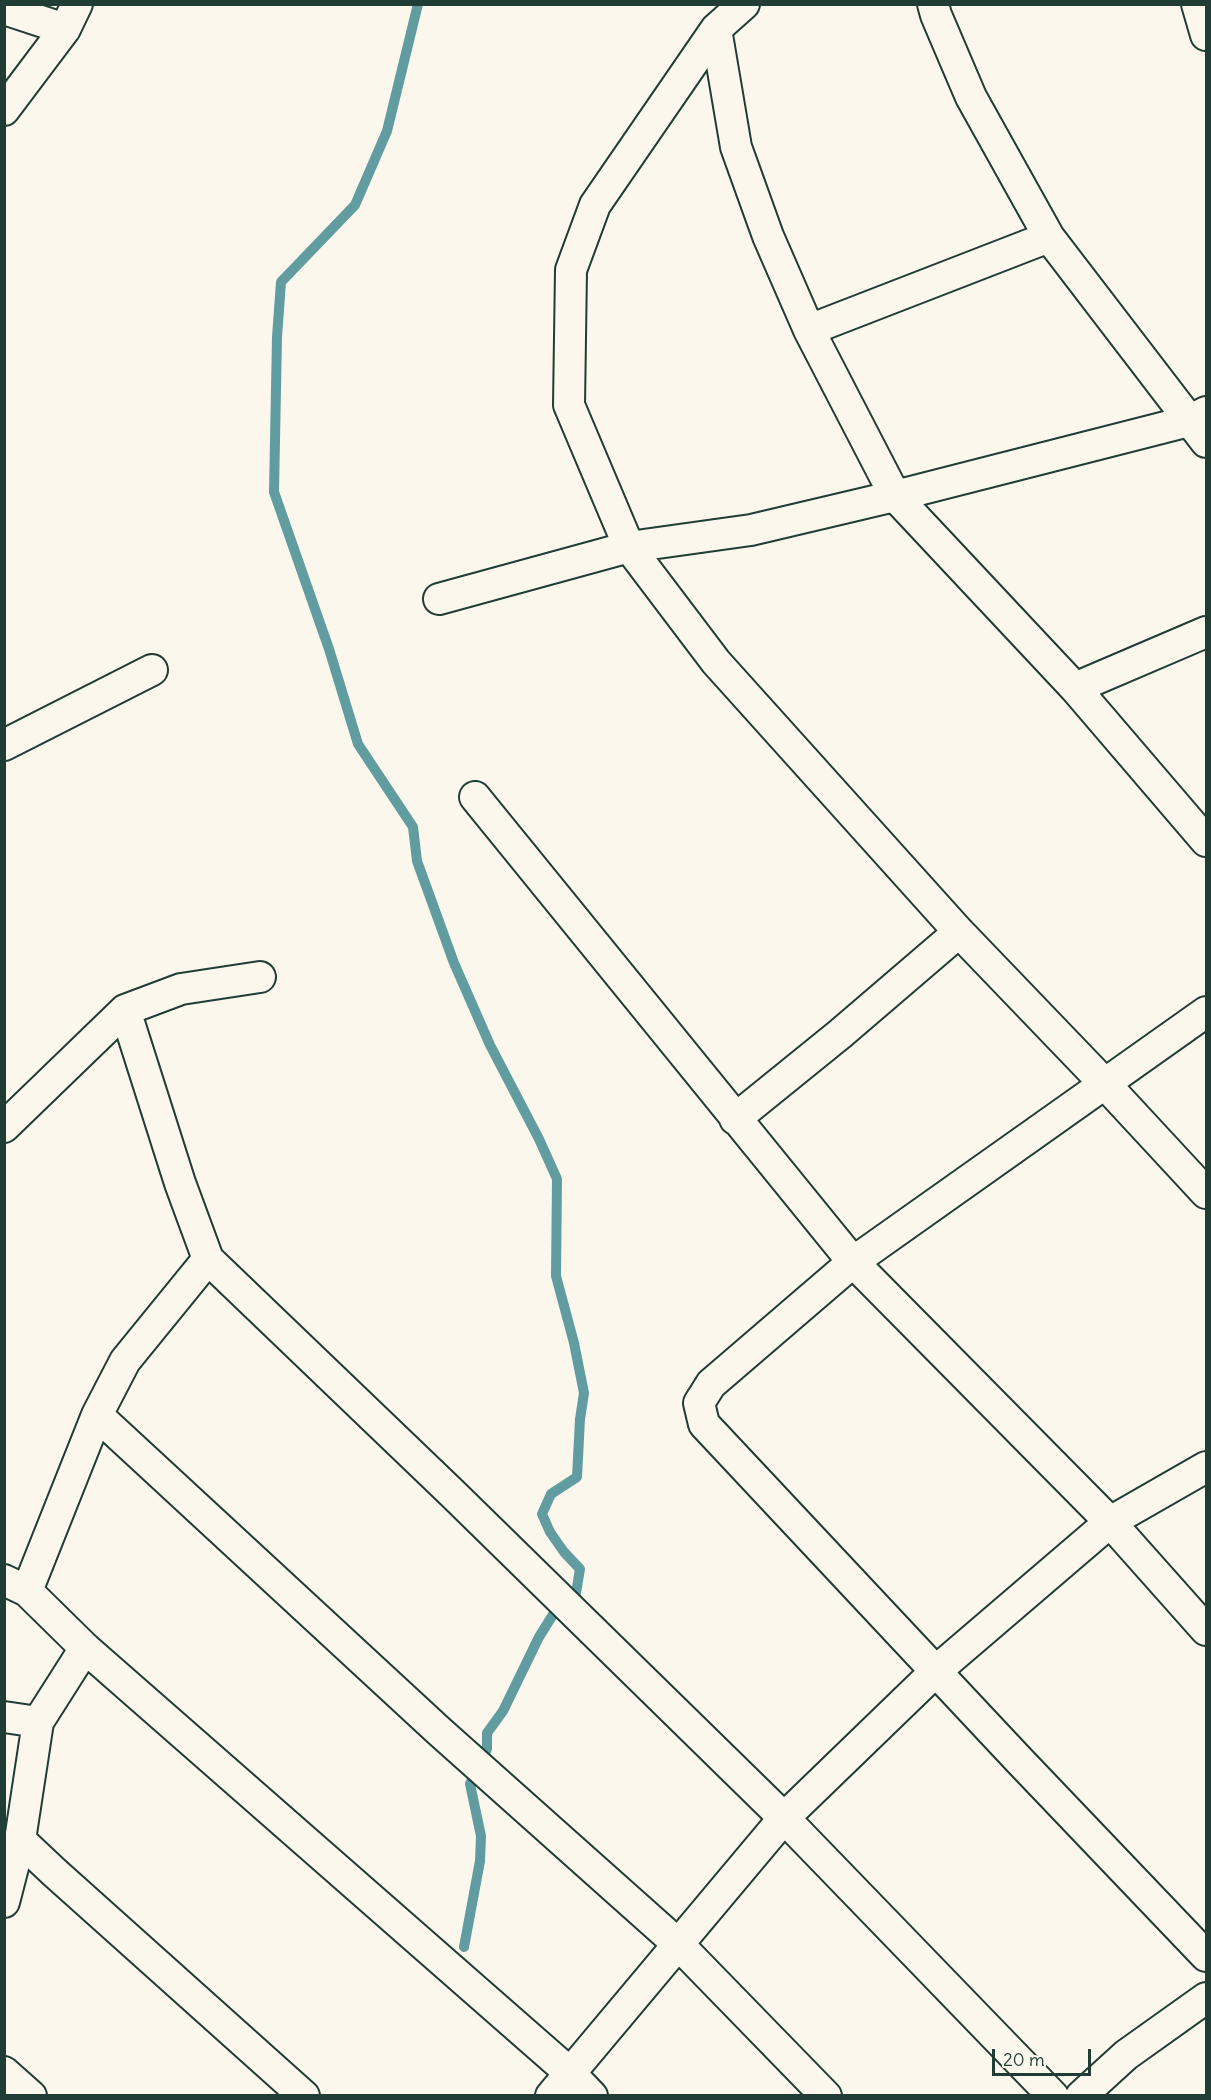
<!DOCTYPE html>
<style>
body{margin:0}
#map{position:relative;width:1211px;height:2100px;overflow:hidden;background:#fbf7ec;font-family:Delius,sans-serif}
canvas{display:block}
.frame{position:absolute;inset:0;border:6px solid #1f3d34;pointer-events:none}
.scale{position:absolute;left:992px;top:2049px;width:99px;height:27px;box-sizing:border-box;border:3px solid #1f3d34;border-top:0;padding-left:8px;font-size:18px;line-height:21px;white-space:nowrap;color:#1f3d34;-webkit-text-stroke:4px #fbf7ec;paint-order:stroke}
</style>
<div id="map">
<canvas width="1211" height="2100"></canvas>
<div class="frame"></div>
<div class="scale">20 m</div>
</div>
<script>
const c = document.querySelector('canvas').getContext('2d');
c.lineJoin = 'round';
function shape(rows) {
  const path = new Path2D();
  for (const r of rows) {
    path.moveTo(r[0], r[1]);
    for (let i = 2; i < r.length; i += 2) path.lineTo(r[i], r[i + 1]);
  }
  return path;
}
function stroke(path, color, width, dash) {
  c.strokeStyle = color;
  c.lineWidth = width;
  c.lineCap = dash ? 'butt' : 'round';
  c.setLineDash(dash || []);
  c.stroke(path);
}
const stream = shape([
 [418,4,387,131,355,205,281,282,277,337,274,492,329,649,358,744,413,827,417,861,454,963,490,1045,539,1139,557,1179,556,1276,574,1343,584,1393,580,1419,577,1477,551,1494,542,1514,550,1532,564,1552,580,1569,576,1593,554,1613,539,1637,503,1711,487,1733,487,1749,470,1784,481,1836,480,1861,464,1947]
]);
const street = shape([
 [744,4,716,29,595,205,571,270,569,405,629,547,716,662,959,932,1105,1084,1206,1193],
 [933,4,936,15,971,97,1049,237,1206,442],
 [1197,4,1206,35],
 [4,9,65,29],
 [716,29,736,147,768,236,809,330,895,496,1075,688,1206,841],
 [4,110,65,29,77,4],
 [809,330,1049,237],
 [439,599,629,547,751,530,895,496,1189,421,1206,412],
 [1075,688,1206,632],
 [4,745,152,670],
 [475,797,853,1262,1110,1522,1206,1630],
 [1206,1012,853,1262,711,1384,699,1403,704,1424,1018,1759,1206,1956],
 [735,1119,840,1034,959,932],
 [4,1127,125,1010,181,989,260,977],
 [208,1259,452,1493,784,1818,1053,2096],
 [97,1415,439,1731,679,1945,826,2096],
 [4,1580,27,1591,85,1648,570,2073,592,2096],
 [27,1591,97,1415,125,1361,208,1259,180,1183,125,1010],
 [4,1717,38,1722],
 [20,1840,54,1872,304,2096],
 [4,1902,20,1840,38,1722,85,1648],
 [4,2072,31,2096],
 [551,2096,784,1818,936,1671,1110,1522,1206,1467],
 [1081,2096,1126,2055,1206,1998]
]);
stroke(stream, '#619da0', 10);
stroke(street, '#1f3d34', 34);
stroke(street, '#fbf7ec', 30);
</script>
